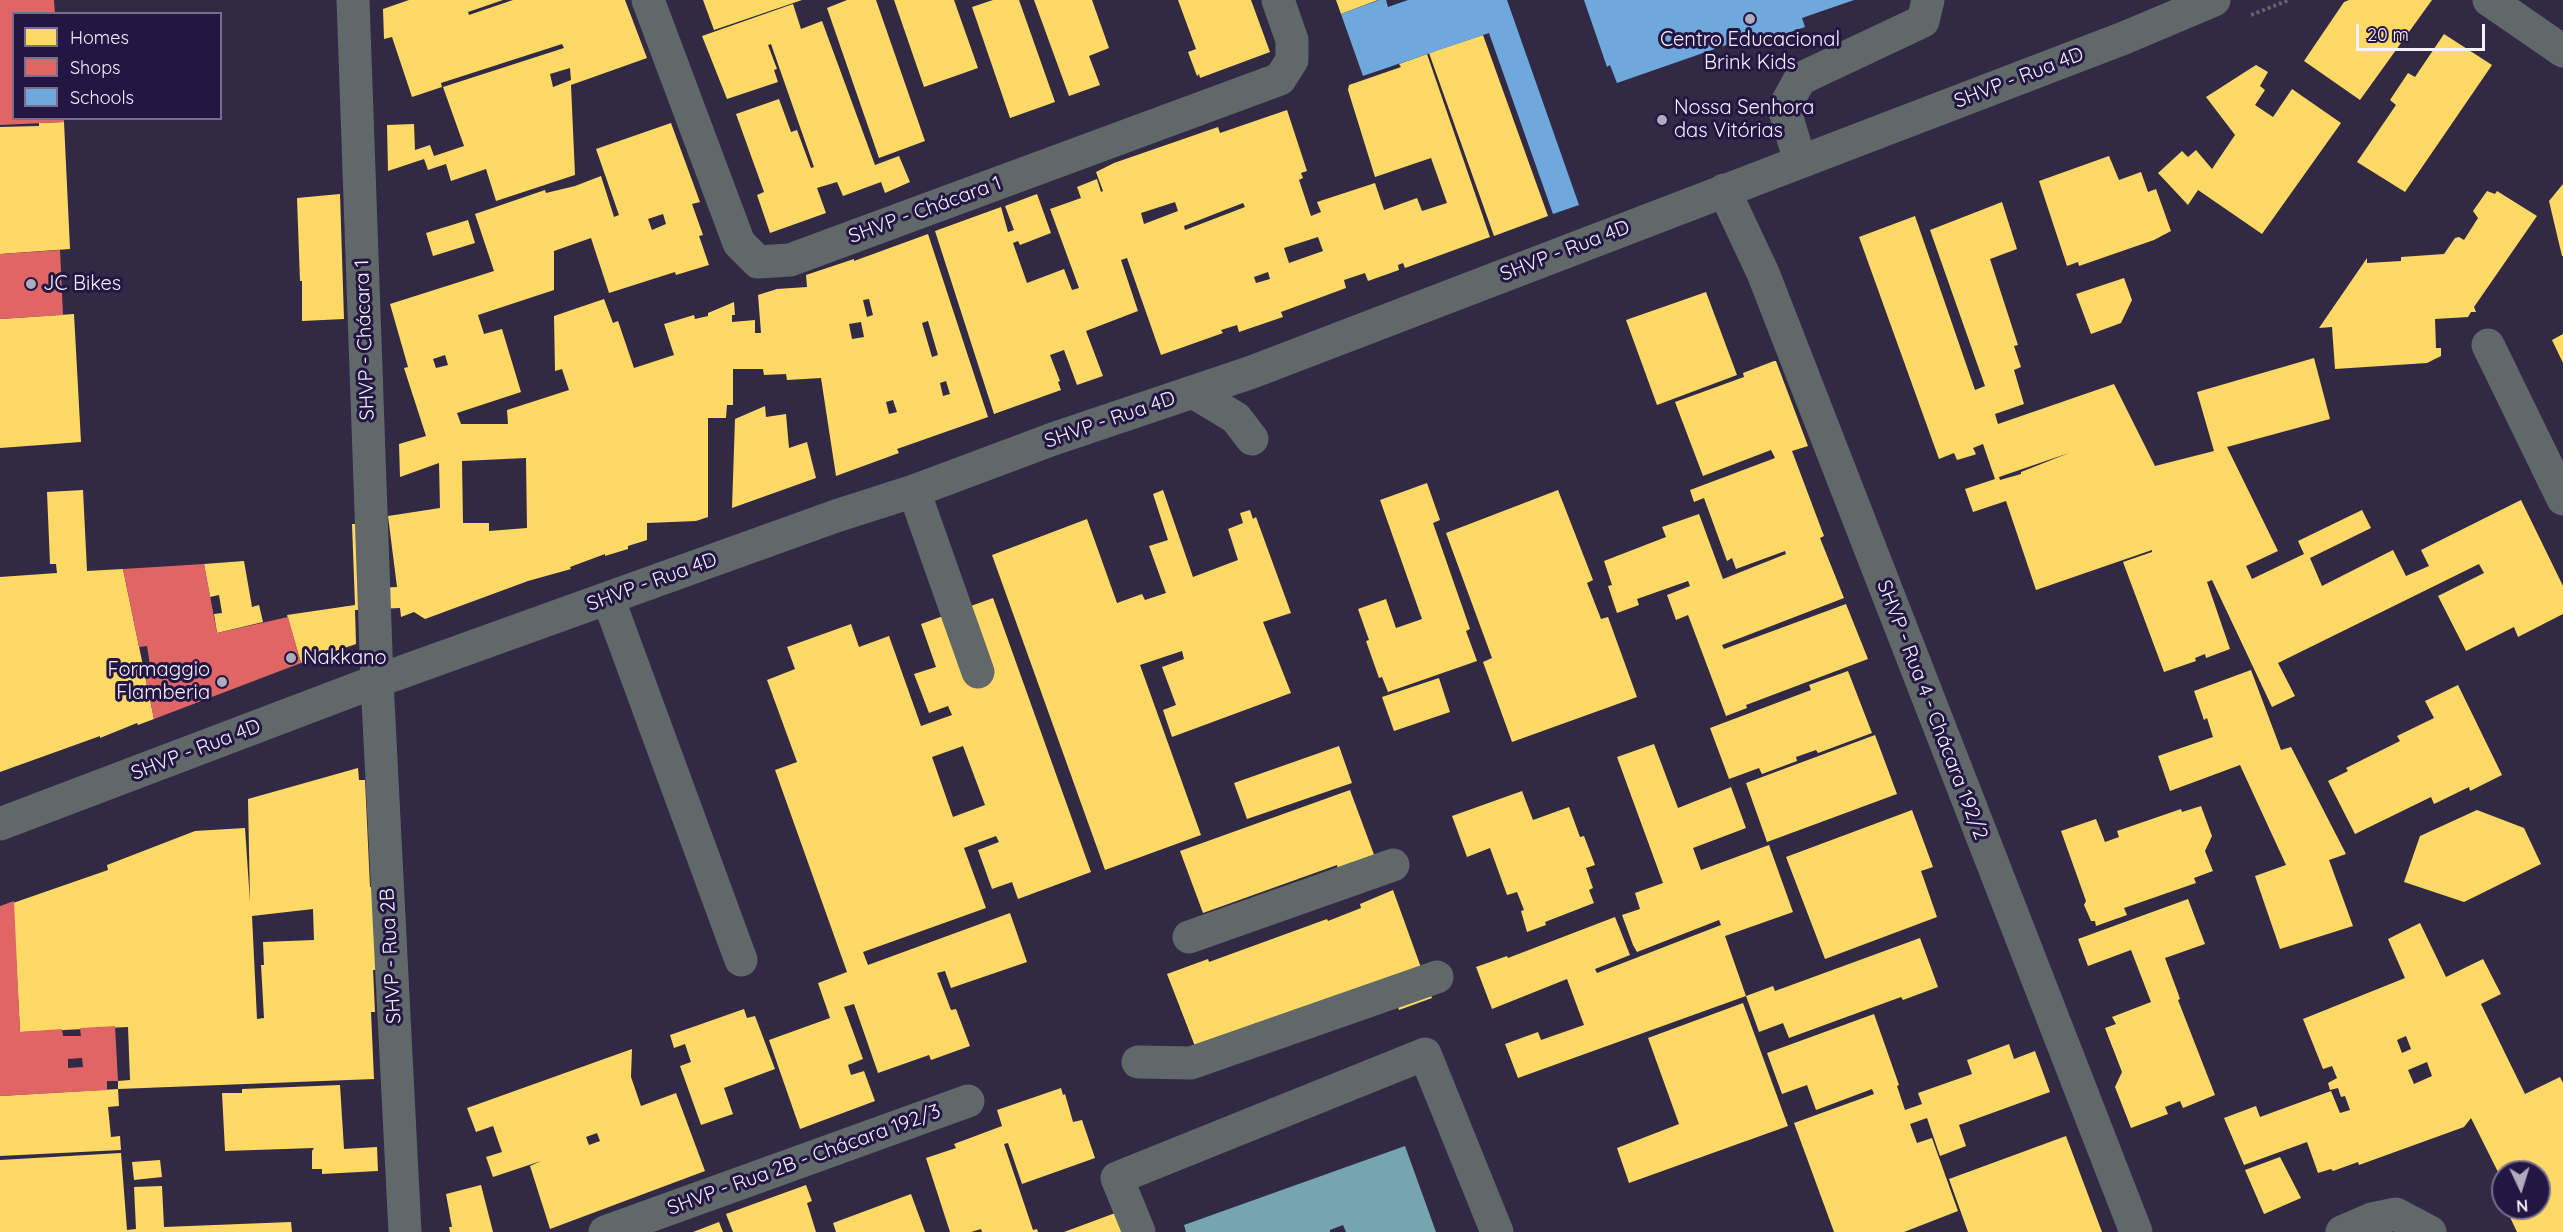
<!DOCTYPE html>
<meta charset="utf-8">
<style>
body{margin:0}
#map{position:relative;width:2563px;height:1232px;overflow:hidden;background:#322a44;font-family:Quicksand,sans-serif}
canvas{display:block}
.legend{position:absolute;left:12px;top:12px;width:210px;height:108px;box-sizing:border-box;background:#241643;border:2px solid #776e8e;margin:0;padding:8px 10px;list-style:none;font-size:18px;color:#f4f2fe}
.legend li{display:flex;align-items:center;gap:12px;height:30px}
.legend b{width:30px;border:2px solid #776e8e}
.north{position:absolute;left:2491px;top:1160px;width:60px;height:60px;box-sizing:border-box;background:#241643;border:2px solid #776e8e;border-radius:50%;rotate:176deg;font-size:16px;font-weight:700;line-height:24px;text-align:center;color:#f4f2fe}
.north::after{content:'';display:block;margin:auto;width:21px;height:27px;background:#b0acbd;clip-path:polygon(50% 0,100% 100%,50% 72%,0 100%)}
.scale{position:absolute;left:2356px;top:24px;width:129px;height:27px;box-sizing:border-box;border:3px solid #f4f2fe;border-top:0;padding-left:8px;font-size:18px;line-height:21px;white-space:nowrap;color:#f4f2fe;-webkit-text-stroke:4px #241643;paint-order:stroke}
</style>
<div id="map">
<canvas width="2563" height="1232"></canvas>
<ul class="legend">
<li><b style="height:16px;background:#ffd966"></b>Homes</li>
<li><b style="height:16px;background:#e06666"></b>Shops</li>
<li><b style="height:16px;background:#6fa8dc"></b>Schools</li>
</ul>
<div class="north">N</div>
<div class="scale">20 m</div>
</div>
<script>
const c = document.querySelector('canvas').getContext('2d');
c.lineJoin = 'round';
function paint(path, color) {
  c.fillStyle = color;
  c.fill(path, 'evenodd');
}
function shape(rows) {
  const path = new Path2D();
  for (const r of rows) {
    path.moveTo(r[0], r[1]);
    for (let i = 2; i < r.length; i += 2) path.lineTo(r[i], r[i + 1]);
  }
  return path;
}
function stroke(path, color, width, dash) {
  c.strokeStyle = color;
  c.lineWidth = width;
  c.lineCap = dash ? 'butt' : 'round';
  c.setLineDash(dash || []);
  c.stroke(path);
}
function label(font, color, halo, rows, align = 'center') {
  c.font = font + ' Quicksand,sans-serif';
  c.lineWidth = 6;
  c.setLineDash([]);
  c.textBaseline = 'middle';
  c.strokeStyle = halo;
  c.fillStyle = color;
  for (const [text, x, y, turn = 0] of rows) {
    c.save();
    c.translate(x, y);
    c.rotate((+turn || 0) * Math.PI / 180);
    c.textAlign = isNaN(turn) ? turn : align;
    if (halo) c.strokeText(text, 0, 0);
    c.fillText(text, 0, 0);
    c.restore();
  }
}
const homes = shape([
 [409,0,503,0,468,12,469,15,513,0,625,0,647,58,571,85,575,175,496,201,486,169,451,181,446,164,428,170,424,159,388,171,387,125,414,124,415,150,430,145,434,156,464,146,443,87,564,48,562,44,441,83,442,87,412,97,392,37,384,39,383,9],
 [570,68,571,80,553,87,550,74],
 [703,0,802,0,714,30],
 [847,0,876,0,925,141,879,158,827,8],
 [894,0,954,0,978,68,924,87],
 [993,0,1019,0,1055,102,1010,118,972,7],
 [1034,0,1092,0,1109,48,1089,56,1100,85,1069,96],
 [1178,0,1251,0,1270,52,1200,78,1199,74,1197,76,1188,52,1196,49],
 [1336,0,1378,0,1341,14],
 [2349,0,2432,0,2360,100,2304,61,2344,2],
 [793,4,801,29,822,21,875,165,899,156,910,182,885,193,881,182,843,196,837,182,817,188,826,213,770,233,757,195,764,192,736,114,779,99,791,132,797,130,811,168,814,167,771,44,768,45,777,69,774,70,778,82,727,99,702,36],
 [2444,34,2492,65,2405,192,2357,162,2396,105,2390,100,2408,73,2415,77],
 [1483,35,1548,216,1494,236,1429,53],
 [1427,54,1490,237,1405,268,1403,263,1398,265,1399,270,1368,281,1365,273,1344,280,1346,288,1281,312,1283,317,1239,332,1237,325,1221,330,1223,333,1161,355,1127,258,1121,260,1138,311,1086,331,1103,376,1077,385,1064,350,1050,355,1060,381,1058,382,1061,390,994,414,935,231,1001,207,1008,232,1014,230,1005,206,1037,194,1051,233,1020,245,1018,241,1013,243,1027,283,1064,269,1072,290,1079,288,1050,209,1081,198,1077,187,1097,179,1101,192,1103,191,1096,172,1114,163,1218,127,1220,133,1287,110,1307,171,1301,173,1303,178,1299,180,1311,216,1321,212,1317,202,1375,183,1384,210,1417,198,1422,211,1447,203,1431,158,1375,177,1348,90,1349,85,1401,67,1399,64],
 [1175,202,1178,211,1144,224,1141,213],
 [1243,203,1245,207,1185,230,1184,226],
 [1318,237,1323,251,1289,263,1284,248],
 [1268,272,1270,279,1256,283,1254,277],
 [2256,65,2268,72,2260,86,2265,90,2255,105,2273,117,2292,89,2341,123,2262,234,2198,190,2188,205,2158,173,2182,151,2188,157,2196,150,2212,169,2235,135,2206,97],
 [64,122,70,249,0,254,0,127,39,126,39,123],
 [671,123,700,202,692,204,703,235,699,236,709,265,676,275,675,272,609,293,591,238,554,251,554,290,478,315,484,334,502,329,521,392,457,413,461,424,508,424,507,410,569,390,562,369,555,371,554,316,604,299,613,323,618,321,634,368,674,355,664,324,694,315,695,319,708,316,708,313,734,302,735,315,732,315,732,322,755,320,755,333,761,333,758,295,777,289,807,287,806,275,854,259,854,261,928,234,988,417,897,449,899,453,836,476,821,378,787,380,786,374,764,375,763,369,733,369,733,405,727,405,726,418,708,418,708,517,696,521,647,523,647,540,628,546,628,549,605,556,605,554,570,567,571,569,528,581,425,619,414,612,401,617,400,608,355,610,356,644,301,663,287,615,355,605,352,524,370,524,373,588,397,587,388,516,440,508,439,463,400,477,399,444,426,436,404,368,408,367,390,304,494,271,475,214,545,190,546,193,575,186,601,176,614,217,619,215,596,149],
 [663,214,666,224,652,230,648,219],
 [869,299,873,315,867,317,863,300],
 [928,321,938,355,932,357,922,323],
 [861,322,864,337,852,339,849,324],
 [445,355,448,365,436,368,433,359],
 [946,381,950,394,943,396,940,383],
 [893,400,897,412,889,414,886,402],
 [526,458,527,528,489,531,489,523,463,523,462,461],
 [2109,156,2119,180,2141,172,2148,192,2156,189,2171,231,2154,240,2079,266,2078,262,2067,266,2039,181],
 [2563,184,2563,256,2562,256,2549,201],
 [2487,191,2495,194,2497,191,2537,216,2474,307,2476,312,2471,312,2468,317,2435,319,2436,348,2441,348,2441,356,2427,363,2335,369,2332,327,2319,328,2367,258,2367,263,2401,261,2401,257,2444,254,2455,238,2459,237,2464,240,2478,218,2473,211],
 [340,194,344,319,302,321,302,281,300,281,297,198],
 [2002,202,2017,249,1990,259,2018,345,2014,346,2021,367,2014,370,2024,404,1995,414,1998,424,2114,384,2155,466,2214,451,2197,392,2314,358,2330,419,2227,447,2278,551,2246,566,2252,579,2304,554,2298,541,2362,510,2371,528,2310,558,2322,586,2393,550,2406,576,2429,566,2421,550,2521,500,2563,586,2563,614,2518,637,2514,627,2466,651,2438,596,2484,573,2479,564,2278,663,2295,696,2272,707,2212,580,2207,582,2230,649,2206,658,2205,654,2195,658,2196,661,2164,672,2123,562,2152,552,2152,550,2036,590,2006,501,1973,512,1965,489,1995,479,1983,444,1973,448,1976,454,1974,455,1957,460,1954,453,1939,459,1859,237,1915,216,1975,390,1985,386,1930,230],
 [2069,453,2021,472,2021,474,2000,480,1999,477],
 [468,220,475,243,433,256,426,233],
 [2124,278,2132,300,2121,323,2091,334,2076,294],
 [1706,292,1737,375,1657,405,1626,320],
 [74,314,81,442,0,448,0,319],
 [2563,334,2563,363,2552,340],
 [1774,361,1776,361,1808,446,1792,451,1824,536,1820,538,1844,598,1722,645,1724,649,1846,604,1868,659,1746,705,1747,708,1726,716,1688,615,1676,620,1667,595,1690,586,1688,581,1637,599,1639,605,1617,613,1608,586,1612,585,1604,561,1666,537,1662,527,1699,514,1723,579,1786,554,1785,551,1736,569,1732,558,1727,561,1704,498,1694,502,1690,490,1775,458,1771,450,1703,476,1675,402,1744,377,1743,373],
 [765,406,766,417,786,414,789,448,807,442,816,478,732,508,735,419],
 [1427,483,1440,520,1433,523,1470,629,1466,631,1477,661,1388,692,1382,677,1379,678,1366,641,1369,640,1358,609,1386,599,1396,628,1422,619,1380,500],
 [83,490,87,571,123,569,154,719,138,725,137,723,100,738,100,736,0,772,0,577,57,573,56,564,50,564,47,492],
 [1163,490,1193,577,1238,560,1228,529,1243,523,1240,513,1250,510,1253,519,1256,517,1291,613,1263,622,1291,693,1172,737,1163,710,1176,705,1162,667,1184,659,1182,651,1140,665,1201,835,1105,870,992,555,1087,519,1117,603,1142,594,1145,600,1166,593,1149,546,1168,540,1153,494],
 [1558,490,1593,580,1587,583,1601,619,1608,617,1637,697,1512,742,1483,662,1492,658,1446,533],
 [244,561,252,607,259,605,263,622,217,633,214,614,222,613,219,595,210,597,204,564],
 [993,598,1091,872,1018,899,1012,882,992,889,978,850,999,842,996,836,964,848,986,908,863,952,868,965,1010,913,1027,962,951,988,945,971,937,973,951,1010,956,1009,970,1046,931,1060,929,1055,878,1073,854,1004,844,1007,863,1059,848,1065,851,1075,864,1071,875,1101,800,1129,769,1040,830,1018,818,983,847,972,775,770,797,762,767,680,795,669,787,647,851,624,859,647,889,636,921,726,952,715,948,706,929,713,914,674,936,667,921,624],
 [963,746,985,805,953,817,932,757],
 [2251,670,2281,750,2291,747,2346,854,2329,860,2353,926,2280,949,2255,876,2286,865,2240,765,2170,791,2158,756,2213,737,2207,718,2204,720,2194,691],
 [1848,671,1872,733,1818,753,1816,750,1796,757,1797,761,1762,774,1759,768,1729,779,1710,728,1811,690,1809,685],
 [1439,678,1450,712,1394,731,1382,697],
 [2458,685,2502,775,2470,791,2469,787,2434,804,2431,797,2355,834,2328,781,2348,771,2346,768,2400,741,2397,736,2434,718,2425,701],
 [1875,735,1897,794,1767,842,1746,783],
 [1654,744,1678,808,1731,787,1746,828,1693,848,1701,870,1769,845,1793,912,1725,936,1746,996,1518,1078,1505,1044,1538,1032,1541,1040,1584,1025,1567,979,1492,1009,1476,967,1507,956,1508,958,1615,917,1630,955,1595,969,1597,973,1721,925,1719,920,1637,952,1633,945,1622,915,1640,909,1635,893,1663,883,1617,757],
 [1339,746,1352,783,1247,819,1234,783],
 [358,768,359,780,365,780,370,887,377,886,379,970,373,970,375,1012,371,1012,374,1079,118,1089,119,1106,108,1107,111,1137,120,1136,121,1150,0,1156,0,1096,118,1089,118,1081,130,1080,128,1027,20,1032,13,903,108,870,107,865,195,831,245,828,250,902,248,799],
 [313,909,314,940,263,942,264,965,261,965,264,1018,257,1019,252,916],
 [1350,790,1376,860,1339,873,1337,865,1203,913,1180,851],
 [1522,791,1533,820,1569,807,1580,837,1584,836,1595,865,1586,868,1593,888,1589,890,1594,903,1545,922,1546,925,1527,932,1521,911,1524,910,1517,892,1507,895,1490,848,1467,857,1452,816],
 [2201,806,2212,836,2205,851,2213,871,2194,878,2196,883,2124,908,2127,915,2096,926,2095,921,2091,921,2084,905,2086,901,2061,831,2096,819,2105,842,2119,837,2117,831,2181,809,2182,812],
 [1912,810,1933,867,1921,871,1937,917,1825,959,1786,857],
 [2477,810,2524,828,2541,864,2464,902,2404,882,2420,836],
 [1393,890,1432,998,1399,1010,1391,987,1198,1054,1167,974,1208,959,1209,962,1327,919,1328,921,1361,908,1360,904],
 [2188,899,2205,944,2165,958,2178,993,2180,999,2178,1000,2215,1095,2183,1108,2180,1101,2165,1107,2168,1114,2131,1128,2115,1087,2122,1072,2105,1028,2116,1024,2112,1017,2151,1002,2131,950,2088,966,2078,939],
 [2420,923,2446,977,2483,959,2501,994,2481,1004,2525,1094,2560,1077,2563,1083,2563,1232,2517,1232,2507,1211,2513,1208,2539,1208,2539,1172,2503,1172,2503,1182,2471,1118,2464,1127,2359,1165,2358,1162,2333,1171,2331,1169,2318,1173,2307,1142,2244,1165,2224,1118,2256,1106,2260,1117,2331,1091,2340,1113,2350,1110,2345,1096,2341,1097,2338,1088,2330,1090,2328,1083,2337,1078,2332,1066,2323,1069,2303,1019,2405,978,2388,939],
 [2406,1036,2411,1049,2402,1053,2397,1040],
 [2427,1062,2432,1076,2414,1084,2408,1070],
 [1920,938,1938,987,1903,1000,1901,997,1789,1038,1783,1023,1759,1032,1746,996,1773,986,1775,991],
 [1743,1003,1788,1126,1629,1183,1617,1148,1679,1124,1648,1038],
 [744,1009,747,1018,755,1016,775,1069,724,1088,733,1114,701,1125,680,1066,691,1062,685,1044,674,1048,670,1035],
 [1874,1014,1899,1085,1897,1086,1905,1110,1922,1104,1918,1093,1972,1074,1967,1060,2009,1044,2014,1059,2035,1051,2050,1092,1959,1125,1966,1146,1940,1156,1927,1118,1910,1124,1917,1143,1932,1138,1958,1211,1904,1232,1834,1232,1794,1123,1874,1094,1872,1089,1816,1110,1807,1085,1782,1094,1767,1053],
 [632,1049,631,1077,641,1106,676,1093,705,1171,550,1229,530,1166,541,1161,493,1177,486,1157,502,1152,493,1126,476,1132,467,1108],
 [597,1133,600,1141,589,1145,586,1137],
 [340,1085,344,1149,377,1147,378,1171,322,1174,322,1169,312,1169,312,1151,314,1148,225,1151,222,1093,242,1093,242,1089],
 [1061,1088,1063,1095,1065,1094,1073,1122,1082,1120,1095,1158,1022,1184,1008,1143,1004,1144,1033,1230,1037,1229,1038,1232,982,1232,981,1229,971,1232,950,1232,926,1158,956,1148,954,1144,1002,1126,997,1110],
 [2066,1136,2102,1232,1968,1232,1949,1179],
 [121,1153,127,1230,136,1229,134,1187,162,1186,164,1227,291,1222,292,1232,0,1232,0,1160],
 [2280,1157,2301,1198,2264,1214,2245,1170],
 [160,1160,162,1177,134,1180,132,1162],
 [481,1185,493,1232,450,1232,449,1227,452,1227,446,1194],
 [806,1185,812,1201,807,1203,816,1232,733,1232,726,1214],
 [911,1194,925,1232,836,1232,833,1223],
 [1118,1212,1125,1232,1064,1232],
 [719,1222,723,1232,693,1232]
]);
const shops = shape([
 [0,0,54,0,55,14,14,14,14,118,64,118,64,122,0,125],
 [60,250,63,315,0,319,0,254],
 [204,564,217,633,288,617,301,663,154,719,143,666,150,665,147,646,139,647,123,569],
 [14,901,20,1032,62,1029,63,1036,81,1036,80,1028,115,1026,118,1081,107,1081,107,1090,0,1096,0,906],
 [82,1058,83,1067,68,1068,68,1059]
]);
const schools = shape([
 [1379,0,1386,0,1388,7,1408,0,1507,0,1579,205,1553,214,1489,33,1363,76,1341,14],
 [1584,0,1854,0,1802,18,1805,27,1755,44,1752,36,1617,83,1610,65,1607,67]
]);
const public = shape([
 [1405,1146,1436,1232,1346,1232,1343,1225,1330,1230,1330,1232,1186,1232,1184,1225]
]);
const path = shape([
 [2251,15,2289,0]
]);
const minor = shape([
 [353,0,377,681,405,1232],
 [648,0,739,243,758,262,790,260,1280,79,1292,60,1292,40,1278,0],
 [2489,0,2563,51],
 [1800,161,1784,108,1800,79,1923,21,1928,0],
 [1724,190,1763,273,2136,1232],
 [2488,345,2563,499],
 [1193,392,1236,418,1252,439],
 [914,491,978,672],
 [608,598,741,960],
 [0,824,377,681,836,516,914,491,1053,439,1252,372,2124,38,2214,0],
 [1189,937,1393,865],
 [1138,1062,1191,1063,1437,977],
 [605,1232,968,1101],
 [1139,1232,1117,1178,1425,1054,1497,1232],
 [2342,1232,2372,1219,2396,1214,2430,1232]
]);
const markers = [
 [1750,19,6,"#b0acbd"],
 [1662,120,6,"#b0acbd"],
 [31,284,6,"#b0acbd"],
 [291,658,6,"#b0acbd"],
 [222,682,6,"#b0acbd"]
];
const poiNames = [
 ["Centro Educacional",1750,40,"center"],
 ["Brink Kids",1750,63,"center"],
 ["Nossa Senhora",1674,108],
 ["das Vitórias",1674,131],
 ["JC Bikes",43,284],
 ["Nakkano",303,658],
 ["Formaggio",210,670,"right"],
 ["Flamberia",210,693,"right"]
];
const streetNames = [
 ["SHVP - Rua 4D",2019,78,-21],
 ["SHVP - Chácara 1",925,210,-20],
 ["SHVP - Rua 4D",1565,251,-21],
 ["SHVP - Chácara 1",365,340,-92],
 ["SHVP - Rua 4D",1110,420,-19],
 ["SHVP - Rua 4D",652,582,-20],
 ["SHVP - Rua 4 - Chácara 192/2",1932,710,69],
 ["SHVP - Rua 4D",196,750,-21],
 ["SHVP - Rua 2B",391,956,-93],
 ["SHVP - Rua 2B - Chácara 192/3",804,1160,-20]
];
paint(homes, '#ffd966');
paint(shops, '#e06666');
paint(schools, '#6fa8dc');
paint(public, '#76a5af');
stroke(path, '#63656d', 4, [3, 3]);
stroke(minor, '#606869', 33);
for (const [x, y, r, color] of markers) {
  const dot = new Path2D();
  dot.arc(x, y, r, 0, 2 * Math.PI);
  c.fillStyle = color;
  c.fill(dot);
  stroke(dot, '#241643', 2);
}
label('20px', '#f4f2fe', '#241643', poiNames, 'left');
label('20px', '#f4f2fe', '#241643', streetNames);
</script>
